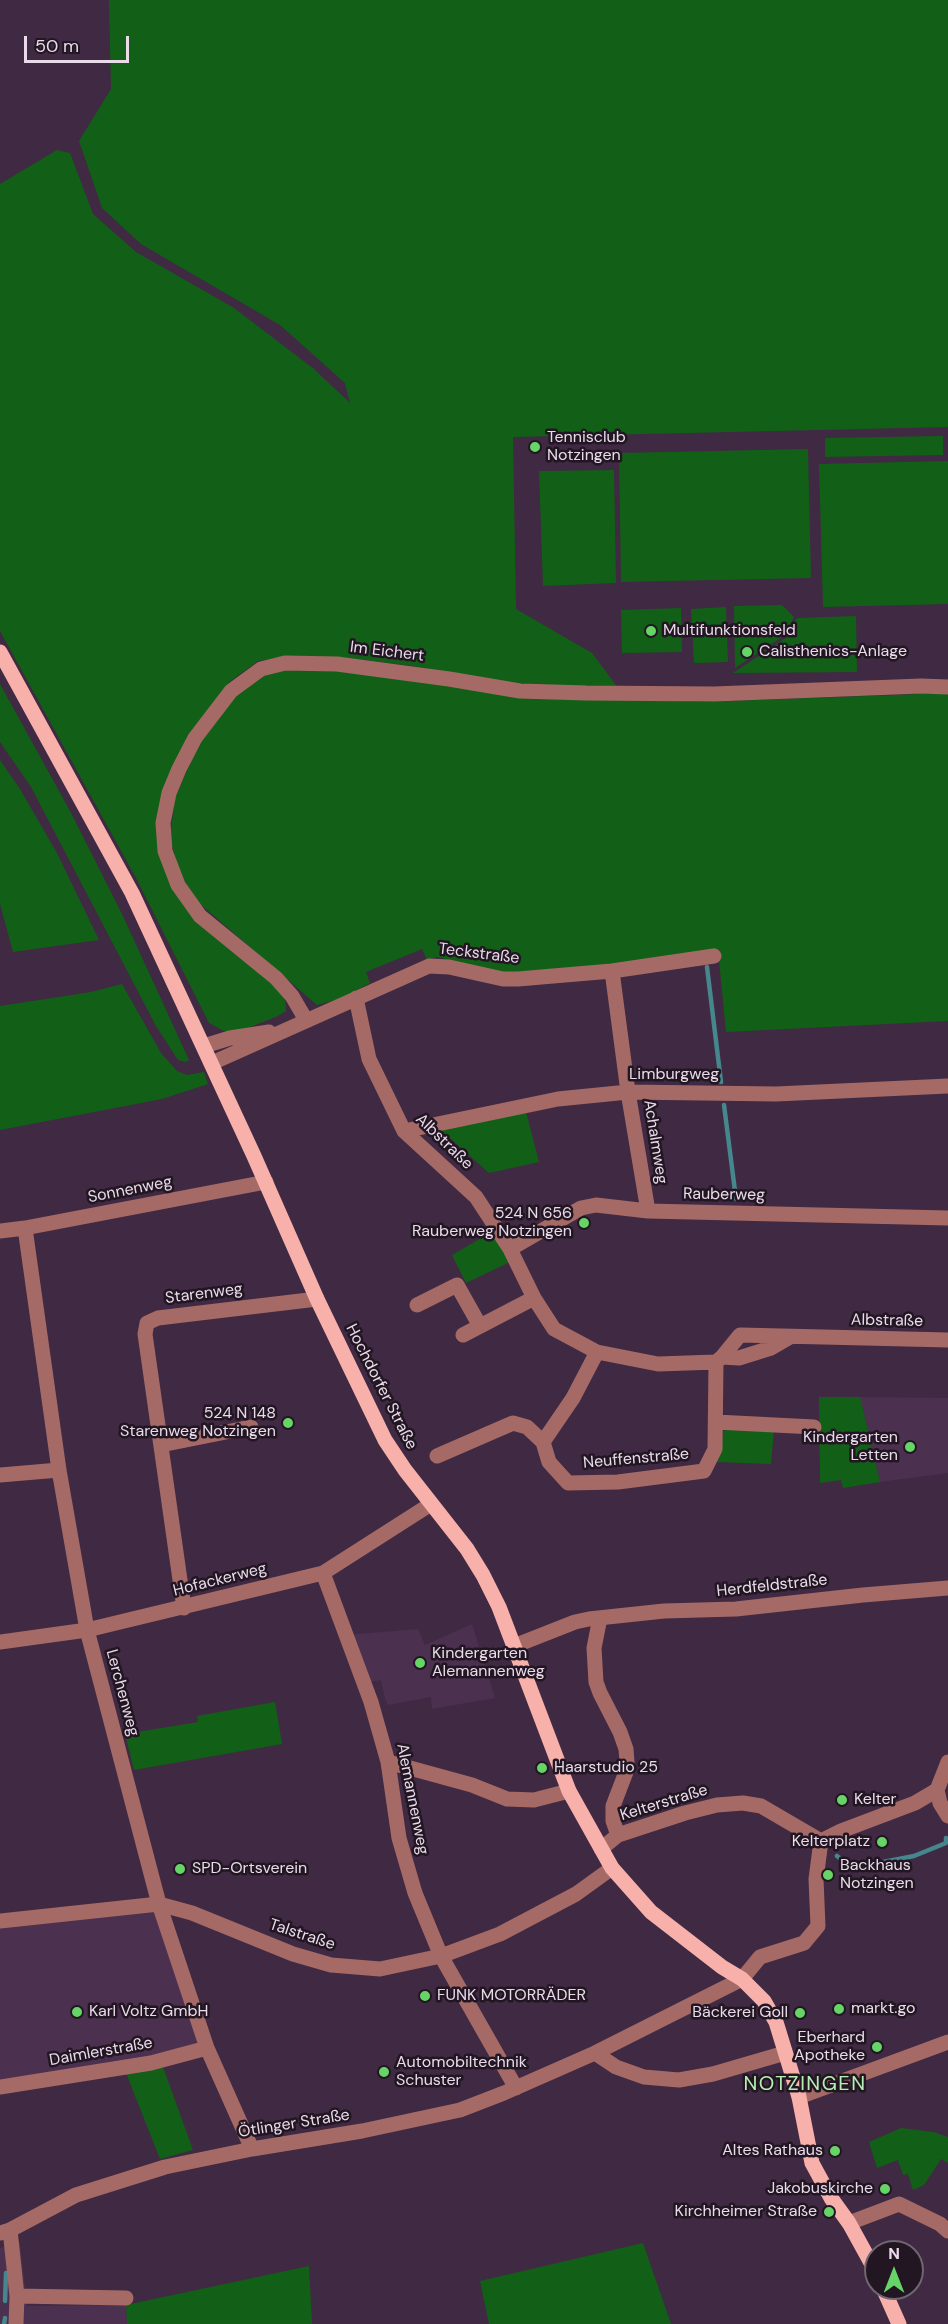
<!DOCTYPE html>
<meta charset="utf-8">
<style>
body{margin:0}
#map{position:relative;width:948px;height:2324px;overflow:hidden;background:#402942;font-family:"DM Sans",sans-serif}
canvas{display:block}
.north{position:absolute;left:864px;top:2240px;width:60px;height:60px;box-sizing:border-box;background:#211622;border:2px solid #716572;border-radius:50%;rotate:0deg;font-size:16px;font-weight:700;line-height:24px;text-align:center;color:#eadbeb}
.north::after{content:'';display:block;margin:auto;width:21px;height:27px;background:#66d466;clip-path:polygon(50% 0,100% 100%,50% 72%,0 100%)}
.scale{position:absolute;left:24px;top:36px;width:105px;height:27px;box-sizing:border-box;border:3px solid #eadbeb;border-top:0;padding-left:8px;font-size:18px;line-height:21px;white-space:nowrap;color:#eadbeb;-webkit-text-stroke:4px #211622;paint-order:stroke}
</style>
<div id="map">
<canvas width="948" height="2324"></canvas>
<div class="north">N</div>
<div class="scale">50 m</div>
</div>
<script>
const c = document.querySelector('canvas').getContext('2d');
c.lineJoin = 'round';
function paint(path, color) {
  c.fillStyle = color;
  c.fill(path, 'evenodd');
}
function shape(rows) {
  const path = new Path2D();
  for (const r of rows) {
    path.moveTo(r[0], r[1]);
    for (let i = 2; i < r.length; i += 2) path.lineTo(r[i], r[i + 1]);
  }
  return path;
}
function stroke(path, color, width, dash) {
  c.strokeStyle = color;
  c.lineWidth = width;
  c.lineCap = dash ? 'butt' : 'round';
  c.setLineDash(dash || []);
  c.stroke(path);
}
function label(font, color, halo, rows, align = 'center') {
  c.font = font + ' "DM Sans",sans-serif';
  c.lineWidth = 5;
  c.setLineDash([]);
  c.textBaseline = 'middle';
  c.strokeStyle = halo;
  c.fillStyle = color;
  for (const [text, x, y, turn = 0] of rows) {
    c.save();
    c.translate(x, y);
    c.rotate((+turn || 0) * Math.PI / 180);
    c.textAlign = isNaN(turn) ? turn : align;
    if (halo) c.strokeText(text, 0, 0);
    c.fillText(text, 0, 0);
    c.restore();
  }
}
const built = shape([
 [860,1397,948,1398,948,1473,880,1482],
 [472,1624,495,1698,432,1709,431,1697,388,1705,385,1699,381,1680,364,1683,346,1635,418,1629,425,1645],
 [158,1906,204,2046,150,2059,0,2081,0,1923],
 [20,2242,27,2306,126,2305,127,2324,0,2324,0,2248]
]);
const green = shape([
 [109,0,948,0,948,427,513,437,516,609,592,653,618,688,528,684,486,680,413,666,340,657,286,657,258,661,228,683,193,729,166,784,173,891,270,980,285,996,286,1011,278,1016,240,1031,224,1031,209,1023,136,878,0,631,0,184,57,150,70,153,93,214,136,252,234,308,314,369,350,403,345,383,280,325,141,244,102,208,79,141,111,89],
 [943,436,943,455,825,457,825,438],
 [808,449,811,578,621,582,619,453],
 [948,461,948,604,823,607,819,464],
 [614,470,616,583,543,586,539,471],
 [782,605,794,617,785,635,735,668,734,606],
 [726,607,728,662,694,663,691,609],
 [681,608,682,652,622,653,621,610],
 [856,616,857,672,733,673,787,637,797,618],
 [286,668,336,669,519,695,702,702,948,693,948,1021,726,1032,718,950,611,967,501,973,437,957,427,960,422,949,366,972,370,983,340,999,317,1005,199,903,180,874,170,838,175,797,198,746,232,697,261,676],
 [0,684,70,811,122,914,189,1060,186,1062,178,1060,156,1026,31,787,0,742],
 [0,760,20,789,57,853,99,940,13,952,0,904],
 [122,984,161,1053,177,1071,187,1075,204,1072,208,1084,162,1099,0,1130,0,1006,91,992],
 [526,1112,539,1162,489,1173,441,1130],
 [495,1230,512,1261,466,1283,452,1255],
 [819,1397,860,1397,880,1482,843,1488,841,1480,820,1483],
 [729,1427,774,1430,771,1464,716,1462,721,1450,723,1432],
 [275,1702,282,1744,134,1770,125,1734,198,1722,197,1716],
 [163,2067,193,2150,160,2159,126,2073],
 [901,2128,934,2132,948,2137,948,2163,941,2159,924,2185,913,2190,908,2174,903,2175,898,2160,877,2168,869,2142],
 [643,2243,671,2324,489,2324,480,2281],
 [309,2266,312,2324,127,2324,126,2305]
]);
const stream = shape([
 [707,967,721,1082],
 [724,1105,736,1199],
 [837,1856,851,1867,868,1865,914,1856,946,1843,946,1838],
 [5,2301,6,2273],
 [4,2324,5,2318]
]);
const minor = shape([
 [612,971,628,1092,648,1211],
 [356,998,369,1059,404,1131,476,1197,510,1249,534,1298,554,1329,597,1352,658,1364,716,1362,722,1357,740,1335,948,1340],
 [306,1020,292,996,276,978,200,916,178,885,165,851,163,823,169,793,179,769,195,738,231,691,261,669,285,663,337,664,449,679,520,691,586,693,714,694,921,686,948,687],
 [204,1046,230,1038,269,1032],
 [212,1063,429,966,449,967,503,979,518,979,612,971,714,956],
 [404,1131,558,1099,628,1092,776,1094,948,1086],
 [25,1228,59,1470,87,1630,159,1904,207,2048,252,2149],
 [0,1231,25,1228,266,1182],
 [510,1249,581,1208,596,1205,648,1211,948,1218],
 [417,1305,457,1285,480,1326],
 [463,1335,534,1298],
 [597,1352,573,1398,543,1442,549,1462,568,1483,618,1482,704,1471,715,1449,716,1362],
 [722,1357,739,1358,771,1348,790,1337],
 [716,1422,814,1427],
 [161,1445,251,1427],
 [437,1456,513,1423,527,1427,543,1442],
 [0,1475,59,1470],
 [323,1573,371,1702,388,1762,399,1838,415,1893,441,1956,516,2088],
 [184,1608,145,1334,147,1323,158,1318,317,1299],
 [600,1618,594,1648,596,1682,600,1693,620,1732,626,1749,627,1762,626,1772,613,1806,613,1821,618,1835],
 [0,1642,87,1630,323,1573,431,1504],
 [514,1646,575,1622,589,1619,664,1611,736,1609,863,1595,948,1588],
 [388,1762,472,1785,507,1799,534,1800,569,1791],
 [948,1762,937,1790,940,1803,948,1816],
 [601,1849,618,1835,685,1813,717,1805,743,1803,761,1806,821,1841,841,1831,915,1803,937,1790],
 [0,1921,159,1904,192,1913,293,1954,331,1965,380,1969,441,1956,500,1934,576,1894,612,1868],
 [595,2053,616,2067,644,2077,679,2080,713,2074,785,2053],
 [0,2087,151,2063,207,2048],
 [799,2097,948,2042],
 [849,2223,899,2204,940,2224,948,2231],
 [10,2230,17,2296,16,2324],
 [0,2233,10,2230,76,2195,165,2167,252,2149,362,2131,460,2110,504,2093,595,2053,742,1979,760,1957,804,1943,818,1926,816,1879,821,1841],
 [17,2296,126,2298]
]);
const major = shape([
 [0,652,132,893,254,1156,317,1299,385,1440,405,1470,467,1549,483,1575,499,1607,569,1791,612,1868,651,1912,722,1967,742,1979,764,2001,776,2022,799,2097,812,2163,831,2198,849,2223,876,2272],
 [883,2288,899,2324]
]);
const markers = [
 [535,447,6,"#66d466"],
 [651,631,6,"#66d466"],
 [747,652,6,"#66d466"],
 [584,1223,6,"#66d466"],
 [288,1423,6,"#66d466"],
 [910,1447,6,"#66d466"],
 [420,1663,6,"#66d466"],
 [542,1768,6,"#66d466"],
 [842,1800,6,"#66d466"],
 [882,1842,6,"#66d466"],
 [180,1869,6,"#66d466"],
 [828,1875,6,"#66d466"],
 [425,1996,6,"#66d466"],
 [839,2009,6,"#66d466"],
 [77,2012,6,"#66d466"],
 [800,2013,6,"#66d466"],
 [877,2047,6,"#66d466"],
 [384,2072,6,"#66d466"],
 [835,2151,6,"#66d466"],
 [885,2189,6,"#66d466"],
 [829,2212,6,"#66d466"]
];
const poiNames = [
 ["Tennisclub",547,438],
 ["Notzingen",547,456],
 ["Multifunktionsfeld",663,631],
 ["Calisthenics-Anlage",759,652],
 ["524 N 656",572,1214,"right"],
 ["Rauberweg Notzingen",572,1232,"right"],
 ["524 N 148",276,1414,"right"],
 ["Starenweg Notzingen",276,1432,"right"],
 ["Kindergarten",898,1438,"right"],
 ["Letten",898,1456,"right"],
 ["Kindergarten",432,1654],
 ["Alemannenweg",432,1672],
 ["Haarstudio 25",554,1768],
 ["Kelter",854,1800],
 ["Kelterplatz",870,1842,"right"],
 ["Backhaus",840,1866],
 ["Notzingen",840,1884],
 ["SPD-Ortsverein",192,1869],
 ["FUNK MOTORRÄDER",437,1996],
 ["markt.go",851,2009],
 ["Karl Voltz GmbH",89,2012],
 ["Bäckerei Goll",788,2013,"right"],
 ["Eberhard",865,2038,"right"],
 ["Apotheke",865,2056,"right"],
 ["Automobiltechnik",396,2063],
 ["Schuster",396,2081],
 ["Altes Rathaus",823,2151,"right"],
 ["Jakobuskirche",873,2189,"right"],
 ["Kirchheimer Straße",817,2212,"right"]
];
const streetNames = [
 ["Im Eichert",387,652,7],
 ["Teckstraße",479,954,7],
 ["Limburgweg",674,1075],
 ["Albstraße",444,1142,44],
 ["Achalmweg",655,1142,81],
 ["Sonnenweg",130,1190,-11],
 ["Rauberweg",724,1195,1],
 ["Starenweg",204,1294,-7],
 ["Albstraße",887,1321,1],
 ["Hochdorfer Straße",381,1387,63],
 ["Neuffenstraße",636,1459,-5],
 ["Hofackerweg",220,1580,-14],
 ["Herdfeldstraße",772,1586,-6],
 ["Lerchenweg",122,1693,75],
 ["Alemannenweg",412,1799,79],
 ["Kelterstraße",664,1803,-17],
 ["Talstraße",302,1935,18],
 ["Daimlerstraße",101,2052,-10],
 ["Ötlinger Straße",294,2124,-9]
];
const quarterNames = [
 ["NOTZINGEN",805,2085]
];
paint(built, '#4c304f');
paint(green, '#126017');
stroke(stream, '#45878d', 4.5);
stroke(minor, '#a56a66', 15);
stroke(major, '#f8b0ab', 15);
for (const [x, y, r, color] of markers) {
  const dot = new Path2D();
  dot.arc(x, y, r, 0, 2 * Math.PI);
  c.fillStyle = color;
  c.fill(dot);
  stroke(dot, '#211622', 2);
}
label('16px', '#eadbeb', '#211622', poiNames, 'left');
label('16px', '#eadbeb', '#211622', streetNames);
c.letterSpacing = '1.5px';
label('20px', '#b6efb3', '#211622', quarterNames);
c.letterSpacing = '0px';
</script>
